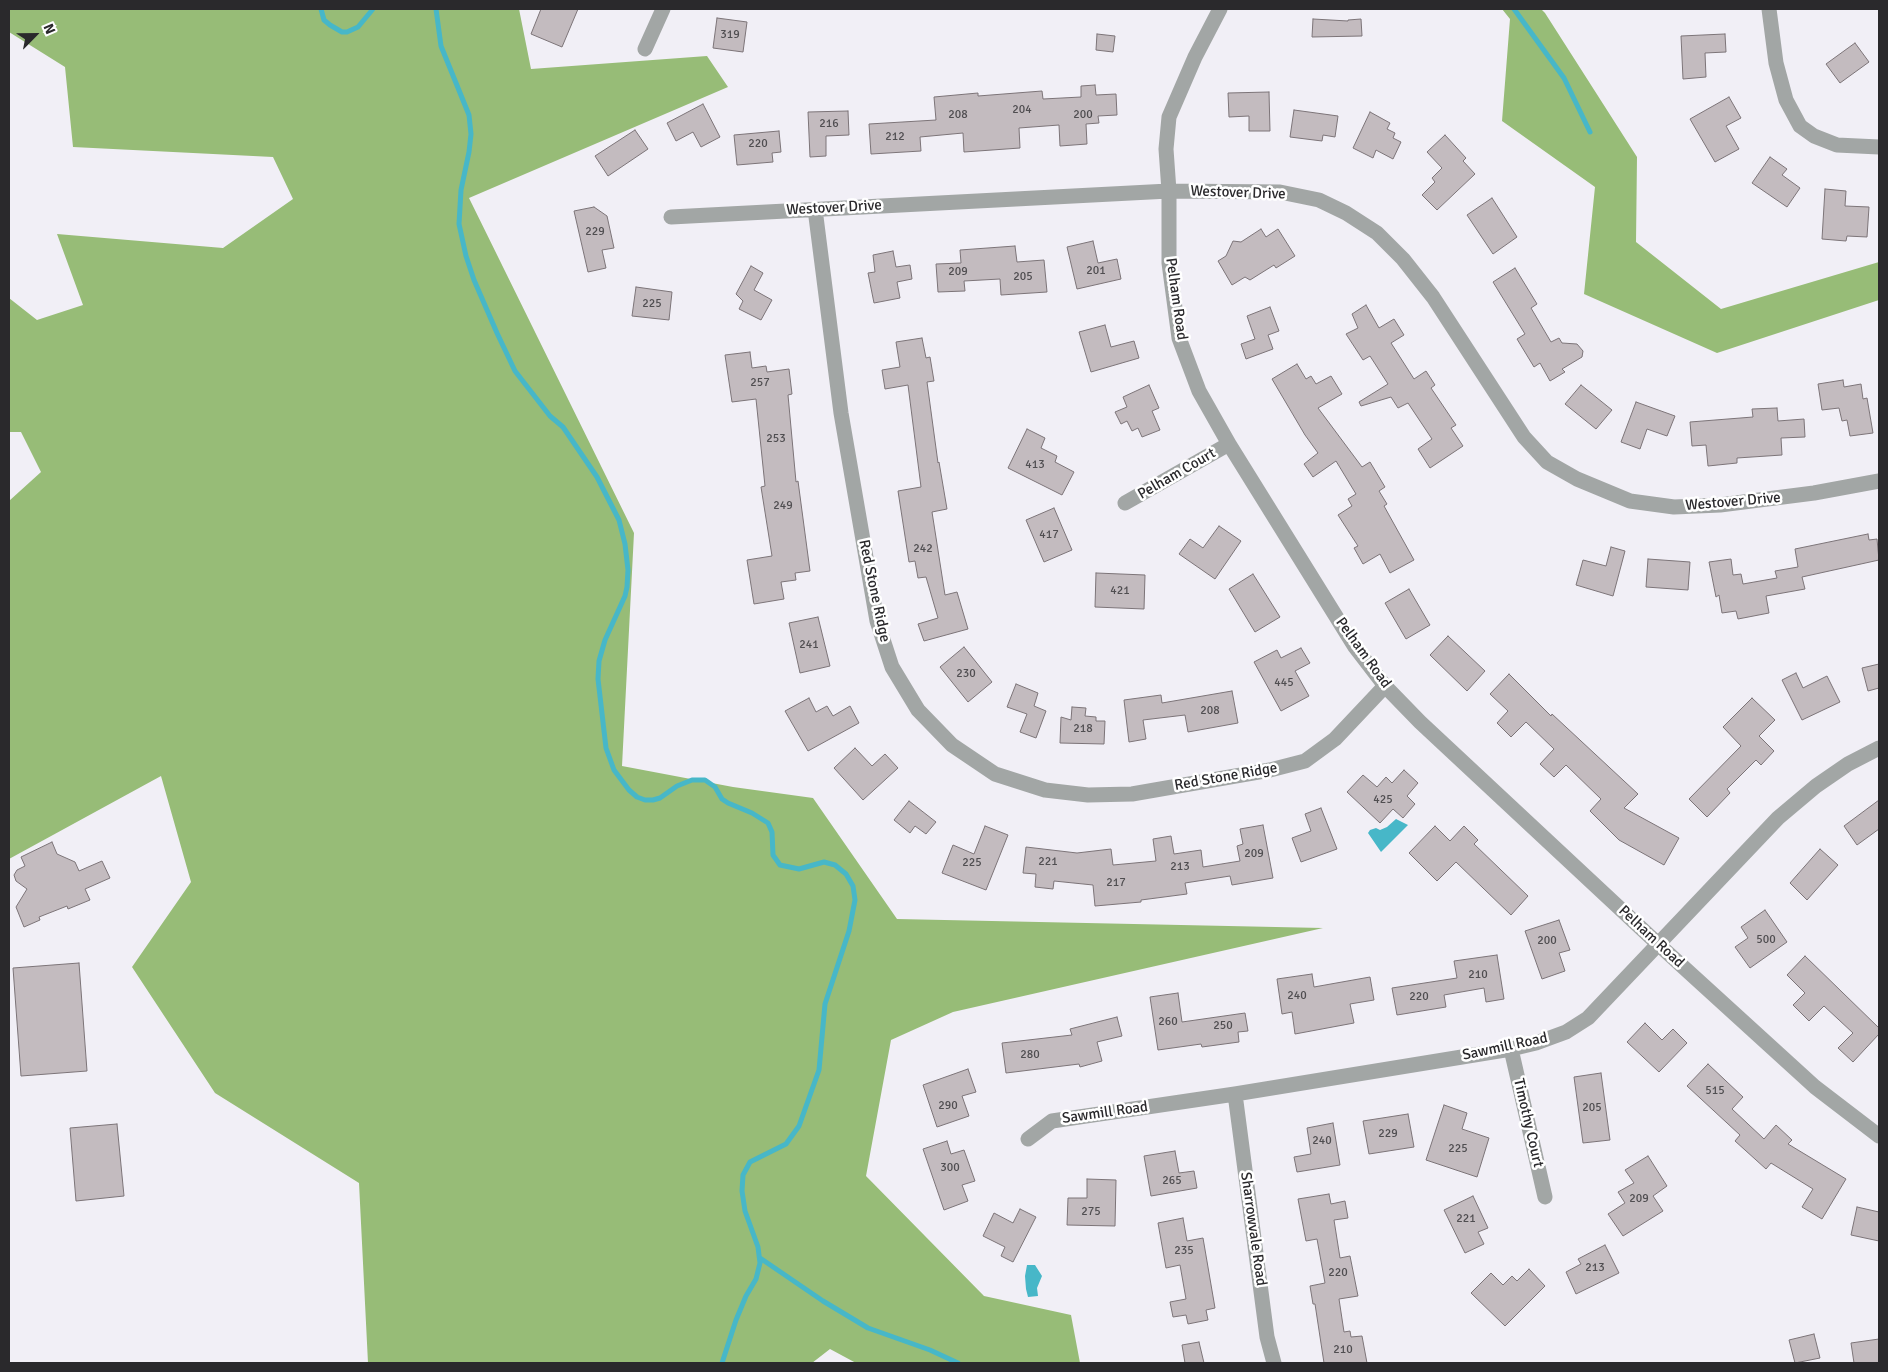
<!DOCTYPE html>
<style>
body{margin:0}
#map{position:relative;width:1888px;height:1372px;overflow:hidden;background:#f1eff6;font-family:Signika,sans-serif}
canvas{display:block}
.frame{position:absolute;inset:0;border:10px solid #2a292c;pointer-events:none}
.north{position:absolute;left:10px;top:10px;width:50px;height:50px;-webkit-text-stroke:4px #fff;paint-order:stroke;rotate:67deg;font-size:14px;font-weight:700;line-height:20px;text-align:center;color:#2a292c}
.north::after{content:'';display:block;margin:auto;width:18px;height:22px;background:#2a292c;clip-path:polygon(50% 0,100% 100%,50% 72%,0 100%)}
</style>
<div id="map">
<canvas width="1888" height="1372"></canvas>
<div class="frame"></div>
<div class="north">N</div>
</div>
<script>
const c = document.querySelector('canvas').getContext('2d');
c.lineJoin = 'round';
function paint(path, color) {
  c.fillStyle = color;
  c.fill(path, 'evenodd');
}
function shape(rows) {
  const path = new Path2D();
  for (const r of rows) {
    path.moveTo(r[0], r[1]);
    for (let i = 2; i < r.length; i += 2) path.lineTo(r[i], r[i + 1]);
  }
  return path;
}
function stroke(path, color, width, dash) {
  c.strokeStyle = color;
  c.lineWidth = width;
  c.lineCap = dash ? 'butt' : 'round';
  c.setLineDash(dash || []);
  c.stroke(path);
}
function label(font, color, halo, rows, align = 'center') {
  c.font = font + ' Signika,sans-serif';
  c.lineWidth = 5;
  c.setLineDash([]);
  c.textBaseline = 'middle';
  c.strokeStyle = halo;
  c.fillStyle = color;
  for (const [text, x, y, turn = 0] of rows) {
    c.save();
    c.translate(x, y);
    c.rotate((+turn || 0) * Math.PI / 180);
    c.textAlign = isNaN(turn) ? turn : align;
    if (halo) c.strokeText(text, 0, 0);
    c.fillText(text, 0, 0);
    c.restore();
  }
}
const forest = shape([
 [9,9,519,9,531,69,707,56,728,87,469,198,634,533,622,766,733,787,813,798,897,919,1323,928,953,1012,891,1040,866,1176,984,1296,1071,1315,1080,1363,856,1363,830,1349,812,1363,368,1363,359,1183,215,1093,132,967,191,882,161,776,9,859,9,501,41,472,21,432,9,432,9,298,37,320,83,305,57,234,223,248,293,199,273,157,73,147,65,67,9,32],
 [1502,9,1541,9,1545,13,1637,157,1636,242,1721,309,1879,262,1879,300,1717,353,1584,294,1595,187,1502,121,1510,19]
]);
const water = shape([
 [1396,819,1408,825,1381,852,1368,833,1370,830,1376,828,1380,830,1387,827],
 [1027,1265,1035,1265,1042,1276,1037,1288,1038,1296,1028,1297,1026,1289,1025,1276]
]);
const stream = shape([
 [321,9,324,20,330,25,342,32,347,32,358,27,373,9],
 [436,9,441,46,469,115,471,134,469,152,461,190,459,224,466,256,474,280,497,333,515,371,550,416,563,427,597,477,619,520,625,544,628,570,627,587,625,596,605,640,599,661,598,679,606,748,614,770,629,790,637,797,645,800,653,800,660,798,677,786,692,780,705,780,715,787,722,799,728,803,752,813,768,823,772,832,773,855,780,865,799,869,824,862,835,865,846,874,853,886,855,900,849,931,825,1004,819,1070,799,1126,786,1144,750,1162,743,1175,742,1191,745,1211,758,1247,760,1263,756,1279,746,1296,736,1320,722,1363],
 [1514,9,1564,78,1590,132],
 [760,1258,823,1301,868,1328,930,1350,958,1363]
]);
const building = shape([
 [541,9,578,9,562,47,531,34,541,9],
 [717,18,747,22,743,52,713,48,717,18],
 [1313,19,1348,21,1348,20,1361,19,1362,36,1312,37,1313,19],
 [1097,34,1115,36,1113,52,1096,50,1097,34],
 [1725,34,1726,52,1705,53,1706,77,1683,79,1681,36,1725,34],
 [1855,43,1869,62,1840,83,1826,64,1855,43],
 [1095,85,1096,95,1116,94,1117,115,1098,116,1099,123,1086,124,1087,144,1060,146,1059,125,1019,128,1020,148,964,152,963,133,920,137,921,151,871,154,869,124,936,120,934,97,978,93,978,96,1042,91,1043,99,1081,97,1081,86,1095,85],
 [1269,92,1270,131,1249,131,1249,116,1229,117,1228,93,1269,92],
 [1729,97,1741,118,1726,126,1739,149,1715,162,1690,119,1729,97],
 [703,104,720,137,701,147,693,132,676,141,667,123,703,104],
 [1294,110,1338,116,1335,137,1323,135,1322,141,1290,137,1294,110],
 [848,111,849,135,826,136,826,156,810,157,808,112,848,111],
 [1370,112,1390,123,1387,129,1395,133,1393,138,1401,142,1393,159,1376,150,1373,158,1353,148,1370,112],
 [635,130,648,149,608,176,595,156,635,130],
 [779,131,781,152,772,153,773,162,737,165,734,135,779,131],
 [1445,135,1466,158,1463,161,1475,174,1437,210,1422,195,1435,182,1432,178,1442,168,1427,152,1445,135],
 [1770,157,1787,169,1782,175,1800,188,1787,207,1752,183,1770,157],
 [1825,189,1846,191,1845,206,1869,207,1867,237,1847,236,1846,241,1822,239,1825,189],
 [1492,198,1517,237,1493,254,1467,215,1492,198],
 [594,207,607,216,614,248,602,250,606,268,588,272,574,211,594,207],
 [1261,229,1266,237,1278,229,1295,256,1276,268,1274,265,1250,280,1245,277,1232,285,1218,261,1226,256,1233,241,1241,242,1261,229],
 [1093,241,1098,263,1117,259,1121,279,1077,289,1067,247,1093,241],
 [1015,246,1017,262,1044,260,1047,292,1001,295,1000,279,964,281,965,291,938,292,936,264,961,263,960,250,1015,246],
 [893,251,896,267,910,265,912,279,897,282,900,298,874,303,868,273,875,272,873,255,893,251],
 [751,266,763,273,754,290,772,300,761,320,739,309,743,301,736,294,751,266],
 [1515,268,1537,304,1531,308,1551,342,1559,338,1562,343,1577,344,1583,351,1582,357,1562,369,1565,372,1550,381,1540,363,1534,367,1517,339,1525,334,1493,282,1515,268],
 [636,287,672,292,669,320,632,316,636,287],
 [1366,305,1379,328,1394,319,1404,335,1391,343,1414,379,1426,371,1435,385,1431,388,1456,425,1451,428,1463,446,1430,468,1418,449,1432,439,1408,403,1398,408,1391,397,1361,406,1359,402,1388,384,1370,356,1363,360,1346,334,1358,328,1352,314,1366,305],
 [1270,307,1279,331,1268,335,1273,349,1246,359,1241,344,1255,339,1247,316,1270,307],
 [1105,325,1111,347,1134,341,1139,358,1091,372,1079,332,1105,325],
 [922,338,926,358,930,357,934,381,927,382,938,463,939,462,947,509,932,512,945,595,957,592,968,629,924,641,918,624,938,618,926,577,918,578,915,561,909,562,898,491,921,487,908,385,885,389,882,370,900,367,896,342,922,338],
 [750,352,752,368,766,366,767,372,789,369,792,394,788,395,796,482,798,481,810,571,795,573,796,580,781,582,784,599,754,604,747,560,772,556,761,487,765,486,756,399,732,402,725,355,750,352],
 [1297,364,1306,379,1311,376,1316,384,1331,376,1342,394,1318,408,1362,467,1370,462,1385,487,1379,491,1387,504,1384,506,1414,560,1390,573,1380,554,1363,564,1354,548,1358,546,1338,515,1352,506,1348,499,1356,494,1336,461,1313,477,1304,464,1318,453,1305,435,1272,379,1297,364],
 [1843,380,1844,387,1861,384,1863,399,1867,398,1873,433,1850,436,1847,420,1842,421,1839,408,1822,410,1818,384,1843,380],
 [1149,385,1159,408,1152,411,1160,430,1142,437,1138,428,1132,431,1127,421,1121,424,1115,412,1127,407,1123,397,1149,385],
 [1581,385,1612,410,1596,429,1565,404,1581,385],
 [1636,402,1675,416,1667,436,1647,429,1640,449,1621,442,1636,402],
 [1777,408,1778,421,1804,419,1805,437,1781,438,1782,455,1737,458,1737,463,1708,466,1706,445,1692,446,1690,422,1753,417,1752,409,1777,408],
 [1027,429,1045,438,1041,448,1057,456,1055,462,1074,472,1062,495,1008,468,1027,429],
 [1054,508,1072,550,1044,562,1026,520,1054,508],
 [1219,526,1241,541,1215,579,1179,554,1190,539,1203,548,1219,526],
 [1868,534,1869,540,1877,539,1879,560,1802,577,1805,589,1766,596,1769,613,1738,619,1736,611,1722,613,1719,595,1716,597,1709,562,1731,559,1733,575,1741,574,1743,584,1777,578,1775,571,1798,567,1795,549,1868,534],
 [1611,547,1625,551,1613,596,1576,585,1583,560,1606,566,1611,547],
 [1648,559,1690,562,1688,590,1646,587,1648,559],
 [1096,573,1145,575,1144,609,1095,607,1096,573],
 [1253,574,1280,617,1255,632,1229,589,1253,574],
 [1409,589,1430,625,1406,639,1385,603,1409,589],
 [818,617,830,666,800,673,789,623,818,617],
 [1448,636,1485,671,1467,691,1430,655,1448,636],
 [964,647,992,682,968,702,940,667,964,647],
 [1301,648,1310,663,1295,671,1309,696,1281,711,1254,662,1277,650,1281,658,1301,648],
 [1879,664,1879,688,1868,691,1862,668,1879,664],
 [1796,673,1803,688,1827,676,1840,702,1802,720,1782,680,1796,673],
 [1509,674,1551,716,1552,714,1638,794,1624,808,1679,838,1664,865,1619,840,1590,811,1601,799,1566,765,1554,777,1540,764,1554,749,1526,722,1511,737,1497,723,1508,711,1490,694,1509,674],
 [1016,684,1038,693,1034,706,1046,711,1036,738,1020,732,1027,714,1007,707,1016,684],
 [1232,691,1238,723,1188,732,1185,715,1143,720,1146,739,1129,742,1124,700,1161,695,1162,703,1232,691],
 [809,698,816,712,827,706,833,716,850,706,859,723,808,751,785,711,809,698],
 [1752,698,1775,720,1759,736,1774,751,1761,765,1756,760,1727,789,1730,793,1707,817,1689,799,1741,746,1723,727,1752,698],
 [1072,707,1086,708,1085,716,1096,717,1096,721,1105,721,1104,744,1060,743,1061,717,1071,720,1072,707],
 [855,748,872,766,885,754,898,768,863,800,834,768,855,748],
 [1404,770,1418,783,1407,796,1415,804,1403,818,1393,809,1380,823,1347,792,1363,775,1377,787,1386,777,1392,783,1404,770],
 [1879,800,1879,829,1857,845,1844,826,1879,800],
 [909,801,936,822,926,834,915,826,910,833,894,820,909,801],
 [1321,808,1337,849,1301,862,1292,838,1311,831,1305,814,1321,808],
 [1263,825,1273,878,1232,885,1230,876,1185,883,1187,894,1141,900,1141,902,1095,906,1093,885,1054,881,1053,889,1035,887,1036,874,1023,873,1026,847,1077,853,1111,849,1113,865,1156,861,1153,839,1171,836,1174,854,1201,850,1203,867,1240,861,1237,846,1243,844,1240,829,1263,825],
 [985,826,1008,835,986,890,942,873,953,845,974,854,985,826],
 [1435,826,1450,841,1464,826,1478,840,1474,844,1528,896,1511,915,1456,862,1437,881,1409,853,1435,826],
 [52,842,57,854,75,862,79,871,102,861,110,878,85,889,90,900,68,909,67,906,39,917,40,920,24,927,16,907,27,889,16,881,14,875,17,870,25,866,21,857,52,842],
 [1820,849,1838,865,1807,900,1790,883,1820,849],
 [1765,910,1787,942,1750,968,1735,947,1748,938,1741,927,1765,910],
 [1559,920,1570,950,1559,953,1565,971,1542,979,1525,931,1559,920],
 [1497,955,1504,999,1486,1002,1484,988,1444,995,1446,1007,1397,1015,1392,988,1457,978,1454,961,1497,955],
 [1805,956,1879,1028,1879,1034,1853,1062,1838,1048,1853,1033,1824,1006,1809,1021,1793,1005,1805,993,1787,975,1805,956],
 [79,963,87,1071,21,1076,13,968,79,963],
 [1312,974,1314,987,1370,977,1374,1000,1350,1004,1354,1023,1295,1034,1292,1012,1282,1014,1277,979,1312,974],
 [1178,993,1182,1022,1245,1013,1248,1031,1238,1032,1239,1042,1202,1047,1201,1044,1158,1050,1150,997,1178,993],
 [1117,1017,1122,1036,1097,1042,1102,1061,1080,1067,1079,1064,1006,1073,1002,1043,1072,1035,1070,1029,1117,1017],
 [1645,1023,1662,1040,1673,1029,1687,1043,1659,1072,1627,1042,1645,1023],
 [1708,1064,1743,1097,1732,1109,1764,1139,1776,1125,1792,1140,1788,1144,1846,1179,1822,1219,1802,1207,1813,1189,1771,1163,1766,1169,1735,1141,1740,1135,1687,1086,1708,1064],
 [968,1069,976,1092,962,1096,969,1116,937,1127,923,1085,968,1069],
 [1601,1073,1610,1140,1583,1143,1574,1077,1601,1073],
 [1444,1105,1467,1113,1462,1129,1489,1138,1477,1177,1426,1160,1444,1105],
 [1408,1114,1414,1147,1369,1154,1363,1121,1408,1114],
 [1333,1123,1340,1165,1297,1172,1294,1157,1311,1154,1307,1128,1333,1123],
 [117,1124,124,1196,76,1201,70,1128,117,1124],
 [947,1141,951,1154,964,1150,975,1181,962,1185,968,1201,944,1210,923,1149,947,1141],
 [1175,1151,1179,1173,1194,1171,1197,1188,1151,1196,1144,1156,1175,1151],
 [1648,1156,1667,1186,1653,1196,1663,1211,1623,1236,1608,1214,1625,1203,1618,1192,1634,1183,1625,1170,1648,1156],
 [1087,1179,1116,1180,1115,1226,1067,1225,1068,1198,1087,1198,1087,1179],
 [1329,1194,1331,1204,1345,1201,1348,1218,1334,1220,1340,1258,1350,1256,1358,1296,1339,1299,1344,1332,1350,1331,1351,1337,1362,1336,1367,1363,1324,1363,1315,1304,1313,1304,1310,1286,1325,1283,1317,1239,1306,1241,1298,1199,1329,1194],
 [1473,1196,1488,1228,1478,1232,1484,1244,1465,1253,1444,1210,1473,1196],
 [1857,1207,1879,1212,1879,1241,1851,1235,1857,1207],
 [1020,1209,1036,1217,1013,1262,1001,1256,1005,1247,983,1236,994,1213,1013,1223,1020,1209],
 [1183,1218,1187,1241,1203,1238,1215,1308,1206,1310,1208,1320,1188,1324,1186,1315,1173,1317,1170,1302,1186,1299,1180,1265,1166,1268,1158,1223,1183,1218],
 [1605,1245,1619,1273,1576,1294,1566,1272,1581,1264,1578,1259,1605,1245],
 [1529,1269,1545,1286,1505,1326,1471,1293,1491,1273,1503,1285,1512,1276,1517,1281,1529,1269],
 [1814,1334,1820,1358,1795,1363,1789,1340,1814,1334],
 [1879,1339,1879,1363,1854,1363,1851,1343,1879,1339],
 [1199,1342,1204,1363,1185,1363,1182,1345,1199,1342]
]);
const street = shape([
 [1220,9,1195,57,1169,117,1166,149,1169,191,1169,263,1179,338,1199,391,1229,444,1355,647,1385,686,1420,722,1658,944,1815,1087,1879,1136],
 [1769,9,1776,63,1786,100,1800,126,1814,136,1837,145,1879,147],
 [645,49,663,9],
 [815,209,841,413,877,621,892,667,918,710,952,745,995,774,1045,790,1088,795,1132,794,1270,770,1305,761,1335,739,1385,686],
 [671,217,1169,191,1280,192,1319,200,1346,213,1377,233,1403,259,1433,297,1524,437,1547,462,1577,479,1630,501,1674,507,1720,505,1814,493,1879,481],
 [1125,503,1229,444],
 [1511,1049,1545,1197],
 [1235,1094,1267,1337,1274,1363],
 [1028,1139,1052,1121,1235,1094,1511,1049,1536,1043,1566,1032,1588,1018,1778,818,1816,786,1848,764,1879,748]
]);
const numberNames = [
 ["319",730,35],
 ["204",1022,110],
 ["208",958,115],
 ["200",1083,115],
 ["216",829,124],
 ["212",895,137],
 ["220",758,144],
 ["229",595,232],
 ["201",1096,271],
 ["209",958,272],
 ["205",1023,277],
 ["225",652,304],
 ["257",760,383],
 ["253",776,439],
 ["413",1035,465],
 ["249",783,506],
 ["417",1049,535],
 ["242",923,549],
 ["421",1120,591],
 ["241",809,645],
 ["230",966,674],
 ["445",1284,683],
 ["208",1210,711],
 ["218",1083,729],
 ["425",1383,800],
 ["209",1254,854],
 ["221",1048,862],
 ["225",972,863],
 ["213",1180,867],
 ["217",1116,883],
 ["500",1766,940],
 ["200",1547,941],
 ["210",1478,975],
 ["240",1297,996],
 ["220",1419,997],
 ["260",1168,1022],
 ["250",1223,1026],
 ["280",1030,1055],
 ["515",1715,1091],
 ["290",948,1106],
 ["205",1592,1108],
 ["229",1388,1134],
 ["240",1322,1141],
 ["225",1458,1149],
 ["300",950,1168],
 ["265",1172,1181],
 ["209",1639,1199],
 ["275",1091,1212],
 ["221",1466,1219],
 ["235",1184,1251],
 ["213",1595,1268],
 ["220",1338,1273],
 ["210",1343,1350]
];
const streetNames = [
 ["Westover Drive",1238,193,2],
 ["Westover Drive",834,208,-3],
 ["Pelham Road",1176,299,82],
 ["Pelham Court",1177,474,-30],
 ["Westover Drive",1733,502,-5],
 ["Red Stone Ridge",874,591,78],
 ["Pelham Road",1363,653,54],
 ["Red Stone Ridge",1226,777,-10],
 ["Pelham Road",1651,937,43],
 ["Sawmill Road",1505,1047,-12],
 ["Sawmill Road",1105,1113,-8],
 ["Timothy Court",1528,1123,77],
 ["Sharrowvale Road",1253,1229,82]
];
paint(forest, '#97bc77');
paint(water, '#47b7c8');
stroke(stream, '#47b7c8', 5);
paint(building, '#c3bbbf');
stroke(building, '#7c7478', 1);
stroke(street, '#a2a6a5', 15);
label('12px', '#504e51', null, numberNames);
label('15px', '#2a292c', '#fff', streetNames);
</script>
